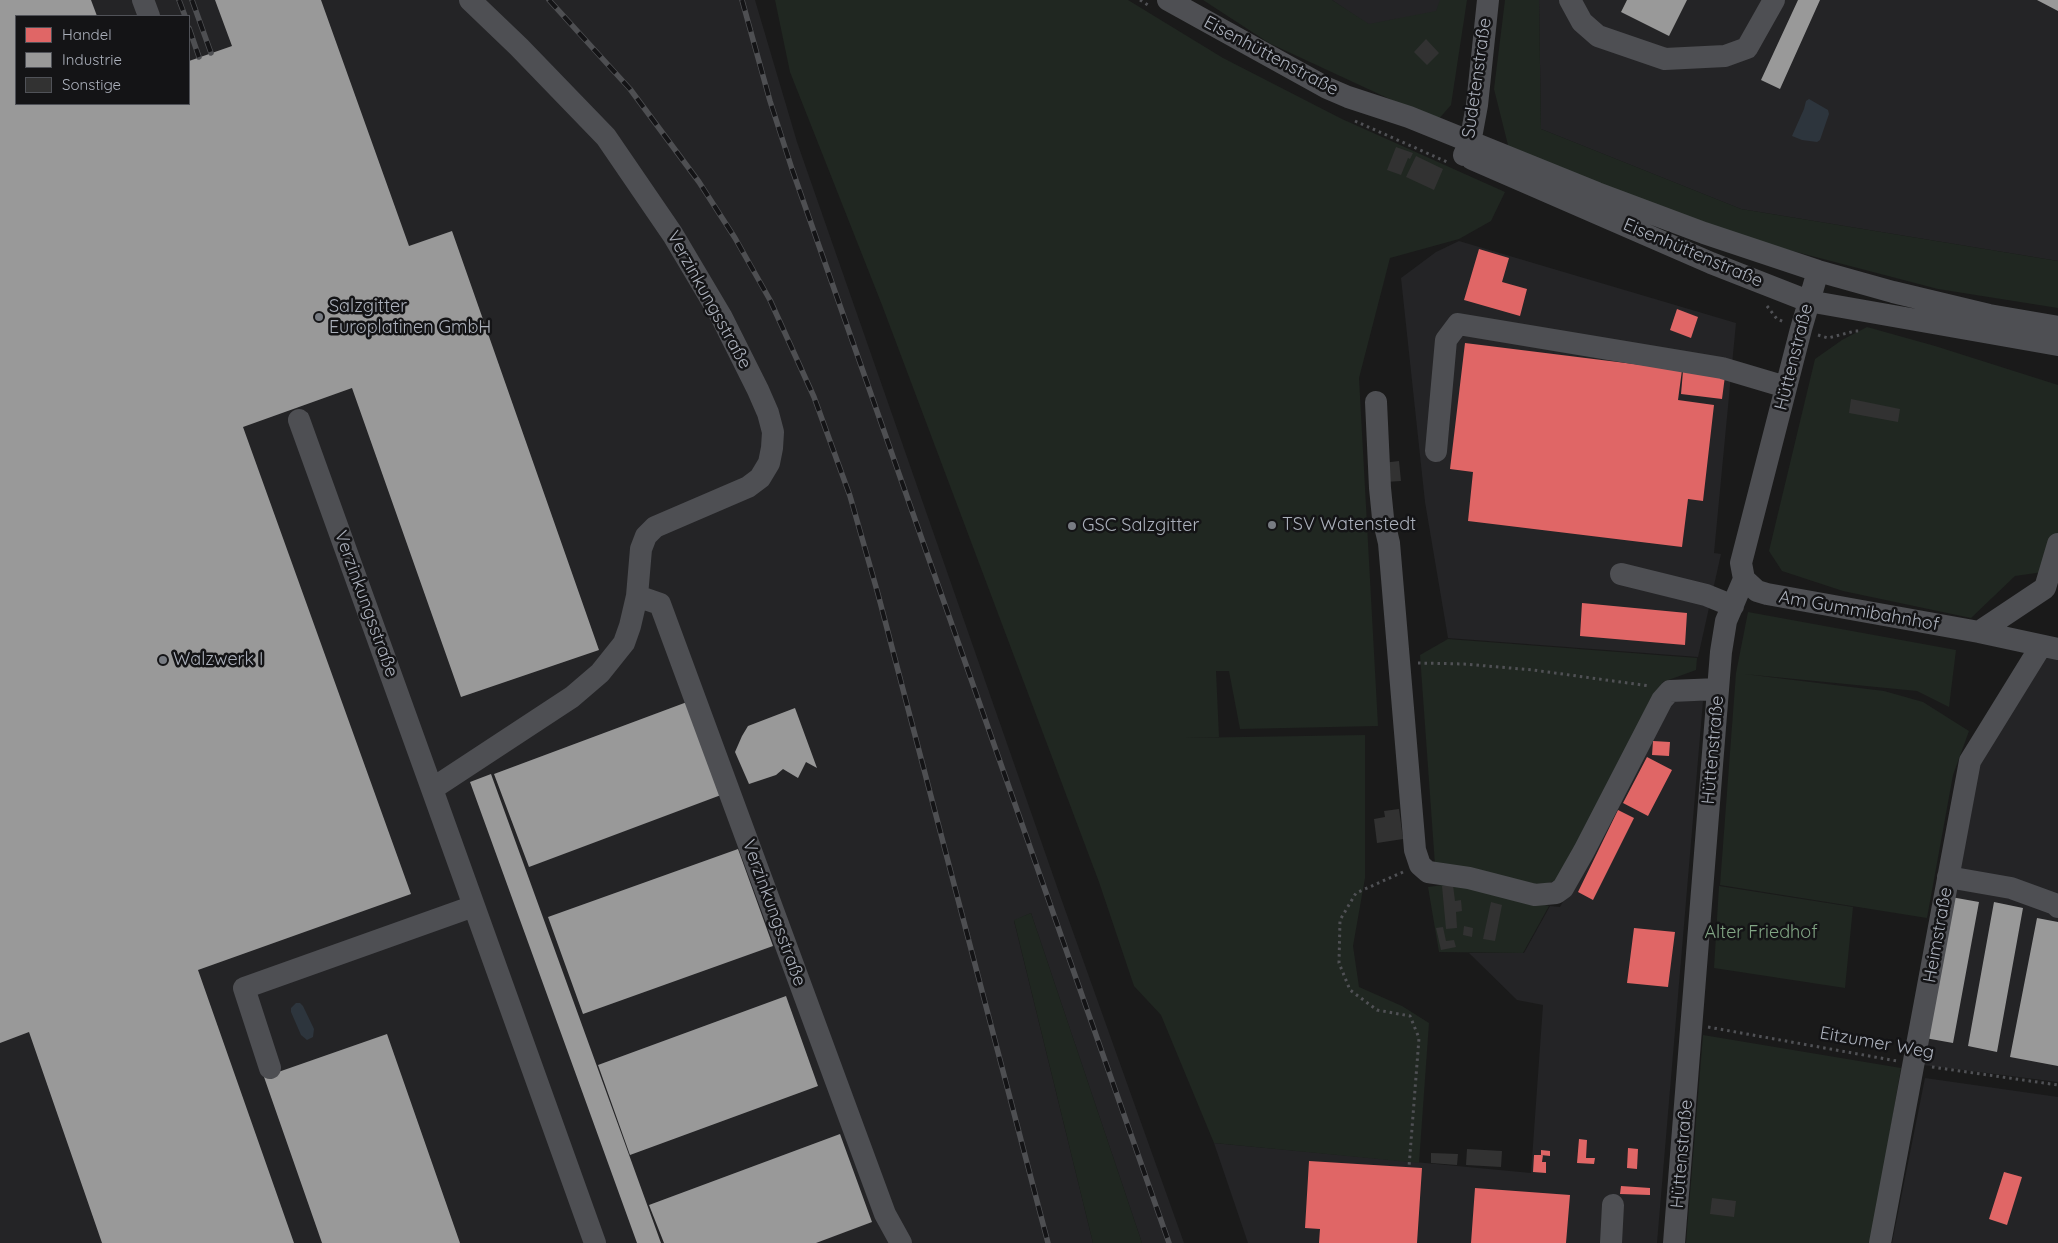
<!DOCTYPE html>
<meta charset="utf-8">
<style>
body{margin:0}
#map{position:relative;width:2058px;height:1243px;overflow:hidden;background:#1a1a1a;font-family:Quicksand,sans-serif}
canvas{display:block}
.legend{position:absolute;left:15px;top:15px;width:175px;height:90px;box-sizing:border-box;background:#141416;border:1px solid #505258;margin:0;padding:6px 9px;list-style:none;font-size:15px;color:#abb0bb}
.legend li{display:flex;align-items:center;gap:10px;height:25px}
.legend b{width:25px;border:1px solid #505258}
</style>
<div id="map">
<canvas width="2058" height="1243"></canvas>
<ul class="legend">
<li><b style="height:14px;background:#e06666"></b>Handel</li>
<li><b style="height:14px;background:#999"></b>Industrie</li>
<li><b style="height:14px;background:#323232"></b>Sonstige</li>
</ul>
</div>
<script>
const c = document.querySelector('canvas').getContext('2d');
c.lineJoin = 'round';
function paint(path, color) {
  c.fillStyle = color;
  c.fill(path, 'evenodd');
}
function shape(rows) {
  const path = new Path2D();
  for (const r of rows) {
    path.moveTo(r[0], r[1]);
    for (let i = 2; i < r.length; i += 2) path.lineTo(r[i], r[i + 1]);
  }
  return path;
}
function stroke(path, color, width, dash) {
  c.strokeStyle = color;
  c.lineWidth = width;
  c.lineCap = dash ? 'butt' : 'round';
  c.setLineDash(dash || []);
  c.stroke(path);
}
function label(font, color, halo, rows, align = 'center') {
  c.font = font + ' Quicksand,sans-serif';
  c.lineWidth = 5;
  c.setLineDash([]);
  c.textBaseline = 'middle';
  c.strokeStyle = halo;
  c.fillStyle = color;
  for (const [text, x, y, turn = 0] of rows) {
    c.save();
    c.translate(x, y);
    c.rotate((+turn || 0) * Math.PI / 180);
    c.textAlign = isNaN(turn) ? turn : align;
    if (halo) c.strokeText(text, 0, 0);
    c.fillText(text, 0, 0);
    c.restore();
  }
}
const built = shape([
 [0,0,755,0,797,142,1062,901,1184,1243,1142,1243,1031,913,1014,921,1093,1243,0,1243],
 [16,16,189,16,189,104,16,104],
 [1332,0,1463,0,1459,20,1369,25],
 [1539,0,2058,0,2058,261,1741,209,1541,129],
 [1459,241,1736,323,1714,553,1721,554,1698,657,1448,638,1425,502,1401,278,1436,252],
 [2041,646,2058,649,2058,1082,1915,1064,1970,761],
 [1673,700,1703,701,1657,1243,1248,1243,1214,1143,1531,1173,1543,1005,1517,1000,1469,953,1524,953,1550,906,1560,907],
 [1925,1078,2058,1097,2058,1243,1892,1243]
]);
const green = shape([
 [775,0,1128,0,1223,58,1342,119,1505,192,1491,221,1459,239,1390,258,1359,378,1378,726,1240,729,1229,671,1216,671,1219,737,1183,738,1365,735,1365,878,1353,946,1359,987,1402,1006,1429,1023,1419,1163,1214,1143,1161,1015,1134,986,1099,882,882,305,790,72],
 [1203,0,1332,0,1369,24,1436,11,1440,0,1467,0,1451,105,1437,121,1269,43],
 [1505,0,1539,0,1541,129,1741,209,2058,261,2058,308,1938,289,1762,243,1510,153,1494,89],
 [1867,327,1935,346,2058,385,2058,547,2050,571,2015,576,1971,618,1843,591,1782,571,1769,551,1815,359,1842,340],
 [1748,612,1956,650,1949,707,1917,691,1744,674,1884,691,1923,702,1969,731,1953,775,1927,918,1720,885,1736,673],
 [1448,639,1697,658,1696,670,1663,682,1602,806,1559,880,1540,885,1435,865,1420,655],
 [1458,883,1549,906,1523,953,1439,952,1428,887],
 [1719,886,1853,907,1845,988,1714,968],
 [1031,913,1142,1243,1093,1243,1014,920],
 [1703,1035,1901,1068,1871,1243,1686,1243]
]);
const water = shape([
 [1809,99,1828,110,1829,114,1820,140,1817,142,1802,140,1792,136,1804,109,1806,101],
 [296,1003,300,1003,303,1006,314,1029,313,1037,307,1040,301,1035,291,1012,291,1008]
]);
const shops = shape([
 [1479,249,1509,258,1502,282,1527,289,1520,316,1464,300],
 [1677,309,1698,317,1691,338,1670,330],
 [1465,343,1682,370,1678,400,1714,405,1703,501,1688,499,1682,547,1468,521,1473,472,1450,469],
 [1683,371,1725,376,1722,399,1681,394],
 [1582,603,1687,613,1685,645,1580,636],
 [1653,741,1670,742,1669,756,1652,755],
 [1647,757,1672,770,1648,816,1623,803],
 [1618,810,1634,818,1593,900,1578,892],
 [1634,928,1675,932,1668,987,1627,983],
 [1579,1139,1587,1140,1586,1158,1595,1158,1594,1164,1577,1163],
 [1628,1148,1638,1149,1637,1169,1627,1168],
 [1541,1150,1550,1151,1550,1156,1541,1155],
 [1534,1155,1543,1155,1542,1162,1546,1162,1546,1173,1533,1172],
 [1309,1161,1422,1168,1417,1243,1319,1243,1320,1229,1305,1228],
 [2004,1172,2022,1177,2007,1225,1989,1219],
 [1621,1186,1650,1188,1650,1195,1620,1194],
 [1475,1188,1570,1195,1566,1243,1471,1243]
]);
const industry = shape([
 [0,0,91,0,97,16,16,16,16,104,189,104,189,61,232,46,215,0,321,0,409,246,452,231,599,650,461,697,352,388,243,427,411,894,198,970,294,1243,102,1243,29,1032,0,1043],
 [1627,0,1687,0,1669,36,1621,12],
 [1798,0,1820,0,1780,89,1761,80],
 [2037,0,2058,0,2058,11],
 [687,702,721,795,529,867,494,774],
 [795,708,817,768,806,762,798,778,783,769,776,775,749,784,735,752,742,736,748,726],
 [491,774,661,1243,637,1243,470,782],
 [738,849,773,946,583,1014,548,917],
 [1951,897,1979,902,1953,1043,1925,1038],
 [1994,902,2023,908,1997,1052,1968,1046],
 [2037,918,2058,922,2058,1066,2010,1057],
 [786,996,818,1086,630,1155,598,1065],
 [387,1034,460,1243,322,1243,264,1077],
 [840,1134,872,1222,816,1243,664,1243,649,1205]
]);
const building = shape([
 [1426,39,1439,53,1427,65,1414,52],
 [1396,147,1413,153,1410,159,1408,158,1401,175,1387,170],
 [1416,156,1443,169,1434,190,1406,177],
 [1851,399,1900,409,1898,422,1849,413],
 [1399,461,1401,481,1384,482,1382,463],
 [1399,809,1403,839,1377,843,1374,819,1385,817,1384,811],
 [1453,885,1455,901,1461,900,1462,911,1456,912,1457,928,1446,929,1442,886],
 [1491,902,1502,905,1495,941,1483,939],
 [1464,926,1473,928,1472,937,1463,935],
 [1443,927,1446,941,1454,940,1456,947,1441,950,1436,928],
 [1467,1149,1502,1151,1501,1167,1466,1165],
 [1431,1153,1458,1154,1457,1165,1431,1163],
 [1712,1198,1736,1201,1734,1217,1710,1214]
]);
const path = shape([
 [1140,0,1151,7],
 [1355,121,1447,162],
 [1767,306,1777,319,1784,322],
 [1818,335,1828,338,1855,331,1860,331],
 [1418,663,1464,664,1533,670,1650,686],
 [1403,872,1356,893,1340,920,1339,963,1350,990,1377,1010,1410,1016,1419,1038,1409,1167],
 [1708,1027,1897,1061],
 [1932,1067,2058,1085]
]);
const minor = shape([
 [143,0,149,16],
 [470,0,519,47,606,137,673,235,721,316,758,390,768,413,773,432,772,448,769,463,760,478,748,487,655,527,646,536,641,549,637,596,630,626,624,643,600,673,572,697,432,789,595,1243],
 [1168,0,1327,88,1348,97,1409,117,1597,193,1704,233,1818,271,1893,292,1989,315,2058,327],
 [1570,0,1582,22,1598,36,1665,59,1725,56,1747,48,1774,0],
 [1464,155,1470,143,1477,105,1488,0],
 [1472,159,1711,263,1808,301,2058,345],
 [1376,402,1380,488,1383,518,1389,543,1415,850,1420,865,1428,872,1469,878,1535,895,1556,893,1563,888,1584,851,1662,700,1670,691,1718,689],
 [299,420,432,789],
 [1436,451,1446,340,1458,324,1722,368,1786,387],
 [1621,574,1706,595,1733,606],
 [1744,579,1757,591,1767,594,1979,632,2058,649],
 [637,596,660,604,885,1214,901,1243],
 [1979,632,2045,588,2058,544],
 [1948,877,2011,888,2055,904,2058,907],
 [270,1068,244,988,474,906],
 [1611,1243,1613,1205],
 [1674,1243,1721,652,1726,621,1744,579,1741,563,1801,329,1818,271],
 [1880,1243,1970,761,2041,646]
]);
const rail = shape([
 [179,0,185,16],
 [192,0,211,53],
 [549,0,630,89,699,182,735,238,770,300,814,397,850,496,878,594,1048,1243],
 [742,0,770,101,792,169,1169,1243],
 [189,28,199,57]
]);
const markers = [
 [319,317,5,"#787c83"],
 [1272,525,5,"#787c83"],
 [1072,526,5,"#787c83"],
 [163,660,5,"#787c83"]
];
const streetNames = [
 ["Eisenhüttenstraße",1271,56,28],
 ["Sudetenstraße",1477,78,-82],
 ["Eisenhüttenstraße",1693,253,23],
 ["Verzinkungsstraße",709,300,61],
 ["Hüttenstraße",1794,357,-76],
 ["Verzinkungsstraße",366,604,70],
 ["Am Gummibahnhof",1859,611,10],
 ["Hüttenstraße",1713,750,-85],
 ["Verzinkungsstraße",774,913,70],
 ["Heimstraße",1938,935,-80],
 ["Eitzumer Weg",1877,1043,10],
 ["Hüttenstraße",1682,1154,-85]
];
const poiNames = [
 ["Salzgitter",329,307],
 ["Europlatinen GmbH",329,328],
 ["TSV Watenstedt",1282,525],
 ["GSC Salzgitter",1082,526],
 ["Walzwerk I",173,660]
];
const parkNames = [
 ["Alter Friedhof",1761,933]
];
paint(built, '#242426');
paint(green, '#202721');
paint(water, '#2d353d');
paint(shops, '#e06666');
paint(industry, '#999');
paint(building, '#323232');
stroke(path, '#505155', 3, [2.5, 4]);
stroke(minor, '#4e4f53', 22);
stroke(rail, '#4e4f52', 5.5);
stroke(rail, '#141416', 4, [11]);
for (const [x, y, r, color] of markers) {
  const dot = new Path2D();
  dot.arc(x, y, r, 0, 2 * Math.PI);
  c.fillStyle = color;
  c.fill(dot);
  stroke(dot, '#141416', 2);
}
label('18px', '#abb0bb', '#141416', streetNames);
label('18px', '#abb0bb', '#141416', poiNames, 'left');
label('18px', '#82a685', '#141416', parkNames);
</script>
